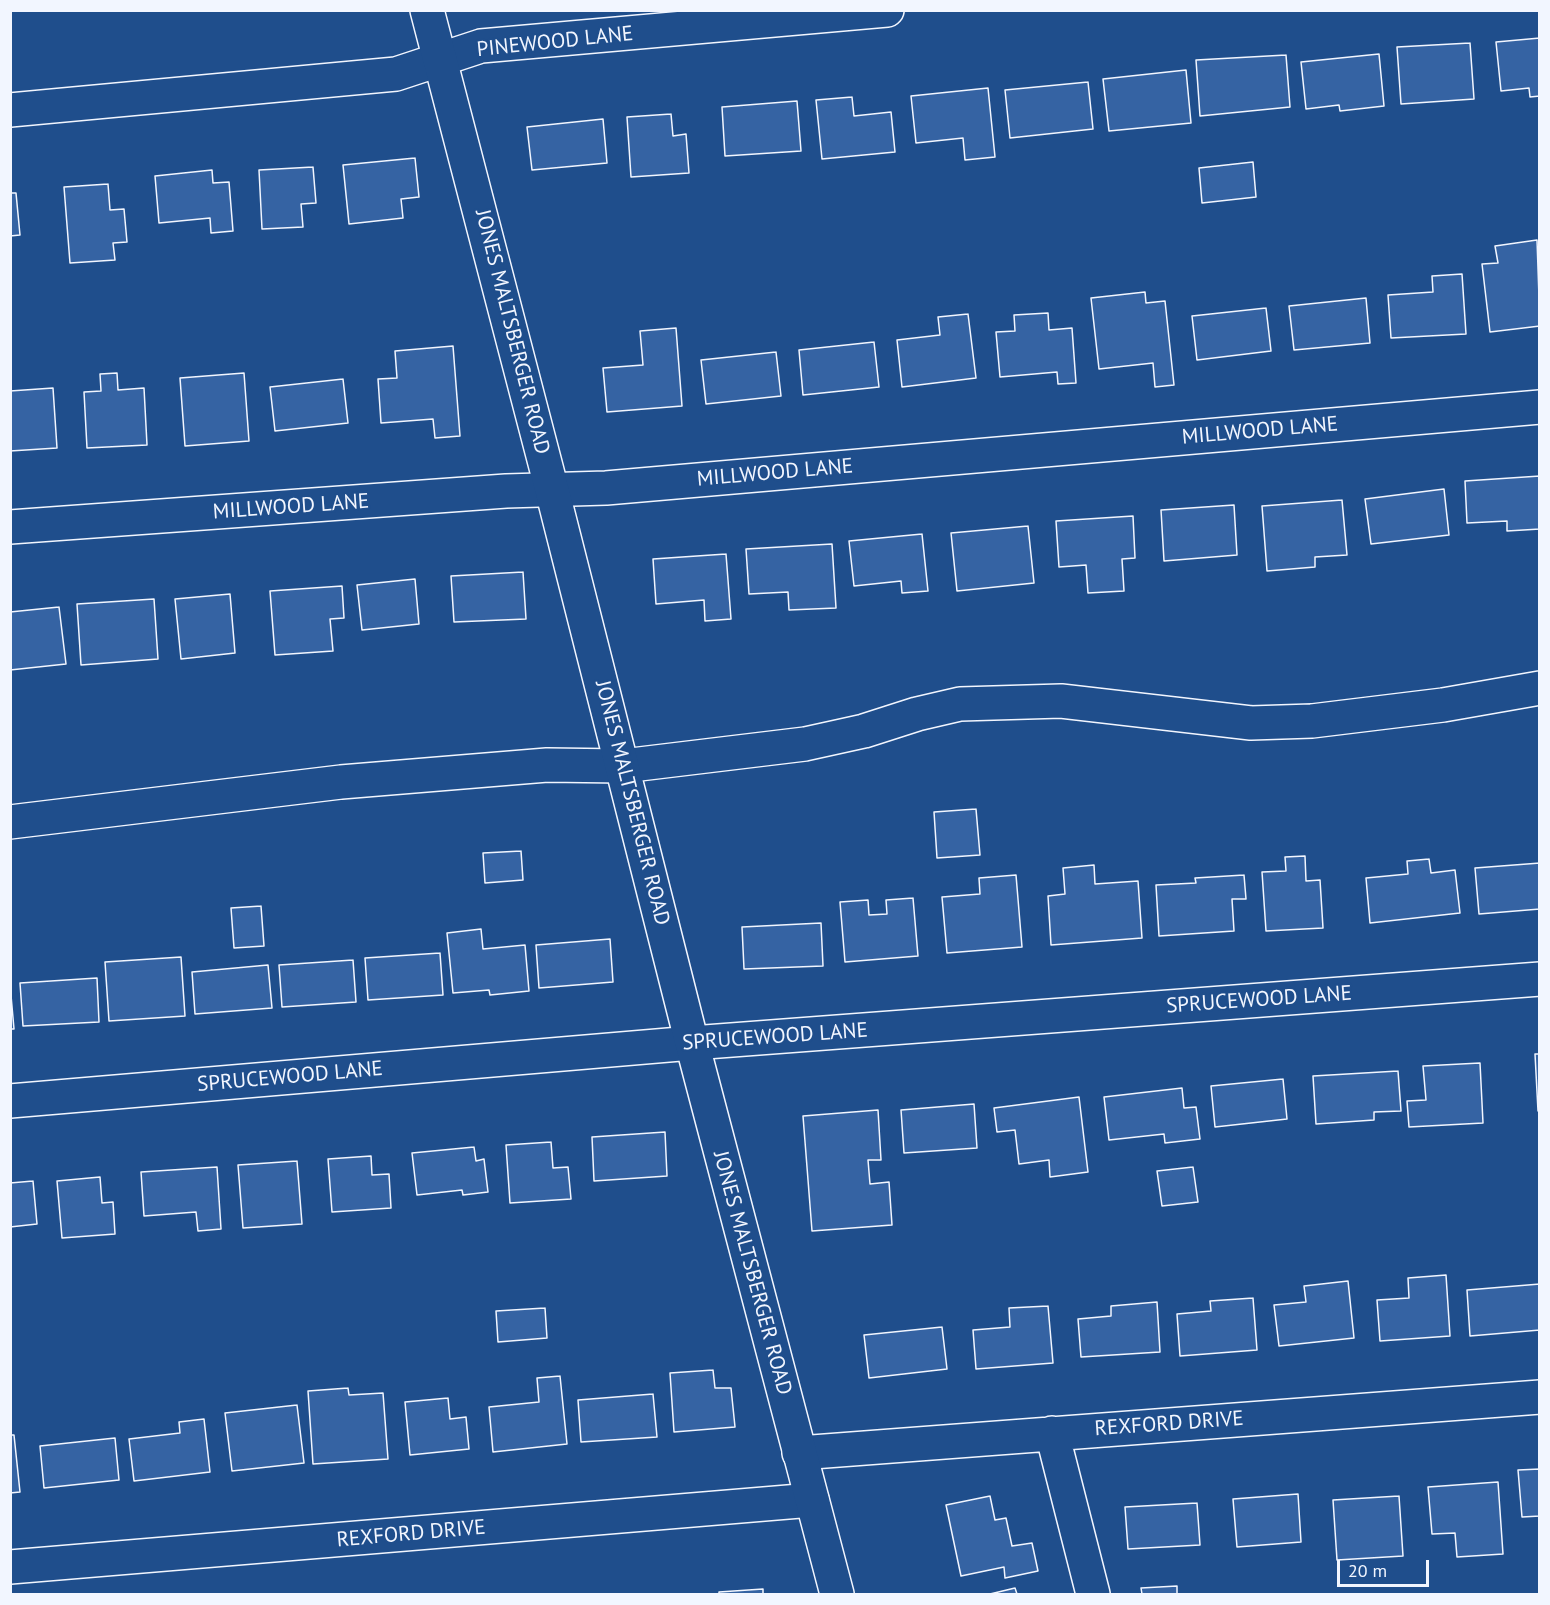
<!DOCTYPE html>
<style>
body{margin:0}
#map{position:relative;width:1550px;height:1605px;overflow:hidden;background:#1f4e8c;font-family:"PT Sans",sans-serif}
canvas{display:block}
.frame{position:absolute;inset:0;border:12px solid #f2f6ff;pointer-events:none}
.scale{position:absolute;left:1337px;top:1560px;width:92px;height:27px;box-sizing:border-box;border:3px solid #f2f6ff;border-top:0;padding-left:8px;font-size:18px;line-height:21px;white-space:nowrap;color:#f2f6ff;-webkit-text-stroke:4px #1f4e8c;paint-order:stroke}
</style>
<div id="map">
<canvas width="1550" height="1605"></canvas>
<div class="frame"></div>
<div class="scale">20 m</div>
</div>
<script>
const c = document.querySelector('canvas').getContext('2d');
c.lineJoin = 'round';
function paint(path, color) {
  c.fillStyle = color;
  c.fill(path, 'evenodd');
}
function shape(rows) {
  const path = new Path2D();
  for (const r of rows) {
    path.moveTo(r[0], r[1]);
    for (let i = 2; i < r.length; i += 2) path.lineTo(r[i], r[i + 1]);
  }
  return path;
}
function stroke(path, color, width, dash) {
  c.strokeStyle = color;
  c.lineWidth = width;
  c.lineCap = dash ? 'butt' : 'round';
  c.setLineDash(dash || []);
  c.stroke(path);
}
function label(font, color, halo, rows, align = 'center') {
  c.font = font + ' "PT Sans",sans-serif';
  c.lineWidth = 4.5;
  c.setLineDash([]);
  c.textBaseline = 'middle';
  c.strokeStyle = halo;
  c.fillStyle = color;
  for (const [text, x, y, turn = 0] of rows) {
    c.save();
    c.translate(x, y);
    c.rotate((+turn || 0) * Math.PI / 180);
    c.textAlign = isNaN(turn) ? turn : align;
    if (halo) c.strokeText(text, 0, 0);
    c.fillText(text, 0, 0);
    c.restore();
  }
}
const building = shape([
 [1540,38,1540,96,1530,97,1529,88,1501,91,1496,42,1540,38],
 [1470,43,1474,99,1401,104,1397,47,1470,43],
 [1379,54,1384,106,1340,111,1339,105,1306,109,1301,62,1379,54],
 [1286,55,1290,107,1200,116,1196,60,1286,55],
 [1186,70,1191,123,1109,131,1103,79,1186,70],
 [1088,82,1093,129,1010,138,1005,90,1088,82],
 [988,88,995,157,965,160,963,138,916,143,911,96,988,88],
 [852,97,854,116,891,112,895,152,822,159,816,100,852,97],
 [797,101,801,151,725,156,722,107,797,101],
 [671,114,673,136,686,134,689,173,631,177,627,117,671,114],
 [603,119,607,163,532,170,527,127,603,119],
 [415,158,419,197,401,199,403,218,349,224,343,165,415,158],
 [1253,162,1256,197,1202,203,1199,168,1253,162],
 [313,167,316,203,301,204,303,227,262,229,259,170,313,167],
 [212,170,213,183,229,182,233,231,211,233,210,218,159,223,155,176,212,170],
 [108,184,110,210,124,209,127,242,113,243,115,260,70,263,64,187,108,184],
 [10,193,16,193,20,235,10,236,10,193],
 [1537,240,1540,326,1490,332,1482,264,1498,263,1495,246,1537,240],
 [1462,274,1466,334,1391,338,1388,295,1433,292,1432,276,1462,274],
 [1145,292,1146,303,1165,301,1174,385,1155,387,1153,363,1099,369,1091,298,1145,292],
 [1366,298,1370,343,1294,350,1289,306,1366,298],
 [1266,308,1271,351,1197,360,1192,316,1266,308],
 [1048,313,1049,330,1072,328,1076,383,1058,384,1057,372,1000,377,996,332,1015,331,1014,315,1048,313],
 [968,314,976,378,902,387,897,340,940,335,938,317,968,314],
 [676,328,682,406,607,412,603,368,643,365,640,331,676,328],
 [874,342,879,387,803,395,799,350,874,342],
 [453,346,460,436,435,438,433,419,381,423,378,379,397,378,395,351,453,346],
 [776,352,781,396,706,404,701,360,776,352],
 [117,373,118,390,144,388,147,445,87,448,84,392,101,391,100,374,117,373],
 [244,373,249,441,185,446,180,378,244,373],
 [343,379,348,423,275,431,270,387,343,379],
 [53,388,57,448,10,451,10,391,53,388],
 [1540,476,1540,529,1507,531,1507,521,1467,523,1465,481,1540,476],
 [1444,489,1449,535,1371,544,1365,499,1444,489],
 [1342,500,1347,555,1315,557,1315,567,1267,571,1262,506,1342,500],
 [1234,505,1237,555,1164,561,1161,510,1234,505],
 [1133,516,1135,558,1122,559,1124,591,1088,593,1086,565,1059,567,1056,521,1133,516],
 [1028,526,1034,583,957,591,951,533,1028,526],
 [922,534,928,591,902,593,901,581,854,586,849,541,922,534],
 [832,544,836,608,789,610,788,592,749,594,746,549,832,544],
 [726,554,731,619,705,621,704,600,656,604,653,559,726,554],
 [523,572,526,619,454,622,451,576,523,572],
 [415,579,419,624,362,630,357,585,415,579],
 [342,586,344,618,330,619,333,651,275,655,270,591,342,586],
 [230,594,235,653,181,659,175,599,230,594],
 [154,599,158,659,81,665,77,604,154,599],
 [59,607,66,664,10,670,10,612,59,607],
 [976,809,980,855,937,858,934,812,976,809],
 [521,851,523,880,485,883,483,853,521,851],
 [1305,856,1306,881,1320,880,1323,928,1266,931,1262,872,1286,871,1285,857,1305,856],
 [1429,859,1431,873,1455,870,1460,913,1370,923,1366,878,1408,874,1407,861,1429,859],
 [1540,863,1540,909,1479,914,1475,868,1540,863],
 [1094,865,1095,884,1138,881,1142,938,1051,945,1048,896,1065,894,1063,868,1094,865],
 [1016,875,1022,947,947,953,942,897,980,894,979,878,1016,875],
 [1244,875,1246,899,1232,899,1234,931,1159,936,1156,885,1196,883,1195,878,1244,875],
 [913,898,918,956,845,962,840,902,868,900,869,915,887,914,886,900,913,898],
 [261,906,264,946,234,948,231,908,261,906],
 [821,923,823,966,744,969,742,927,821,923],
 [481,929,483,949,525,945,529,991,490,995,489,990,453,993,447,933,481,929],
 [610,939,613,982,539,988,536,945,610,939],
 [440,953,443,995,368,1000,365,958,440,953],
 [181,957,185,1016,109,1021,105,962,181,957],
 [353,960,356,1002,282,1007,279,965,353,960],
 [268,965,272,1008,195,1014,192,972,268,965],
 [97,978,99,1022,23,1026,20,983,97,978],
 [10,984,14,1029,10,1029,10,984],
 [1535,1054,1540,1054,1540,1111,1538,1111,1535,1054],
 [1480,1063,1483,1123,1409,1127,1407,1101,1426,1100,1423,1066,1480,1063],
 [1398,1071,1401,1111,1374,1112,1374,1120,1316,1124,1313,1076,1398,1071],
 [1283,1079,1287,1119,1215,1127,1211,1086,1283,1079],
 [1182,1088,1184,1108,1196,1107,1200,1139,1165,1143,1164,1134,1109,1140,1104,1097,1182,1088],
 [1079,1097,1088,1172,1050,1177,1049,1160,1019,1164,1015,1130,997,1132,994,1108,1079,1097],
 [974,1104,977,1148,904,1153,901,1110,974,1104],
 [878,1110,881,1160,868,1160,870,1184,889,1182,892,1225,812,1231,803,1116,878,1110],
 [665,1132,667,1176,594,1181,592,1137,665,1132],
 [551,1142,553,1168,568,1167,571,1199,510,1203,506,1145,551,1142],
 [474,1147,476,1161,484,1159,488,1192,463,1195,462,1190,417,1195,412,1153,474,1147],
 [371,1156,372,1175,389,1174,391,1208,332,1212,328,1159,371,1156],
 [297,1161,302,1224,243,1228,238,1165,297,1161],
 [217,1167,221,1229,198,1231,196,1212,144,1216,141,1172,217,1167],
 [1193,1167,1198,1202,1162,1206,1157,1171,1193,1167],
 [100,1177,102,1203,113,1202,115,1234,62,1238,57,1181,100,1177],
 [33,1181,37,1224,10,1227,10,1183,33,1181],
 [1446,1275,1450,1336,1380,1341,1377,1300,1409,1298,1408,1278,1446,1275],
 [1348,1281,1354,1338,1279,1346,1274,1305,1306,1302,1304,1286,1348,1281],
 [1540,1284,1540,1330,1470,1336,1467,1290,1540,1284],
 [1253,1298,1257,1350,1180,1356,1177,1314,1211,1311,1210,1301,1253,1298],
 [1157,1302,1160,1352,1081,1357,1078,1319,1111,1316,1111,1306,1157,1302],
 [1048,1306,1053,1363,976,1369,973,1330,1010,1327,1009,1308,1048,1306],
 [545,1308,547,1338,498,1342,496,1311,545,1308],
 [942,1327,947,1369,869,1378,864,1335,942,1327],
 [713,1370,715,1388,731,1388,735,1427,674,1432,670,1373,713,1370],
 [560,1376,567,1444,493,1452,489,1407,539,1402,537,1378,560,1376],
 [348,1388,349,1395,383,1393,388,1459,313,1464,308,1391,348,1388],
 [653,1394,657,1437,581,1442,578,1400,653,1394],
 [448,1398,450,1419,466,1417,469,1449,410,1455,405,1402,448,1398],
 [297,1405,304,1463,232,1471,225,1413,297,1405],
 [204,1419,210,1472,134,1481,129,1439,180,1433,179,1422,204,1419],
 [10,1435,14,1435,20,1492,10,1493,10,1435],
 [115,1438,119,1480,44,1488,40,1446,115,1438],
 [1540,1469,1540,1516,1522,1517,1518,1470,1540,1469],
 [1498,1482,1503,1554,1457,1557,1455,1533,1432,1534,1428,1487,1498,1482],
 [1298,1494,1301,1542,1237,1547,1233,1499,1298,1494],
 [990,1496,995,1520,1006,1518,1012,1546,1032,1543,1038,1571,1005,1578,1004,1567,961,1576,946,1505,990,1496],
 [1399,1496,1403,1556,1337,1560,1333,1500,1399,1496],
 [1197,1503,1200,1545,1128,1549,1125,1507,1197,1503],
 [1177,1586,1177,1594,1142,1594,1141,1588,1177,1586],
 [1015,1588,1017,1594,990,1594,1015,1588],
 [763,1589,763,1594,719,1594,719,1592,763,1589]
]);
const minor = shape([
 [10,110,396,74,481,46,887,10],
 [10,527,506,491,606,488,1540,407],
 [10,822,341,782,547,765,623,766,805,744,864,731,917,714,960,704,1061,701,1251,723,1312,721,1443,705,1540,688],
 [10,1101,692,1043,1540,979],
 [1052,1433,1093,1594],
 [799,1453,1540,1397],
 [10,1567,812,1500]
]);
const major = shape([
 [427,10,552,490,692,1043,837,1594]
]);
const streetNames = [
 ["PINEWOOD LANE",555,42,-6],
 ["JONES MALTSBERGER ROAD",512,332,76],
 ["MILLWOOD LANE",1260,431,-5],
 ["MILLWOOD LANE",775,473,-5],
 ["MILLWOOD LANE",291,507,-4],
 ["JONES MALTSBERGER ROAD",632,803,76],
 ["SPRUCEWOOD LANE",1259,1000,-4],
 ["SPRUCEWOOD LANE",775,1037,-4],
 ["SPRUCEWOOD LANE",290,1077,-5],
 ["JONES MALTSBERGER ROAD",752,1273,75],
 ["REXFORD DRIVE",1169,1424,-4],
 ["REXFORD DRIVE",411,1534,-5]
];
paint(building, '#3563a3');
stroke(building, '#f2f6ff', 1.5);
stroke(minor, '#f2f6ff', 36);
stroke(major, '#f2f6ff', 36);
stroke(minor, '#1f4e8c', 33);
stroke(major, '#1f4e8c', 33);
label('21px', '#f2f6ff', '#1f4e8c', streetNames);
</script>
